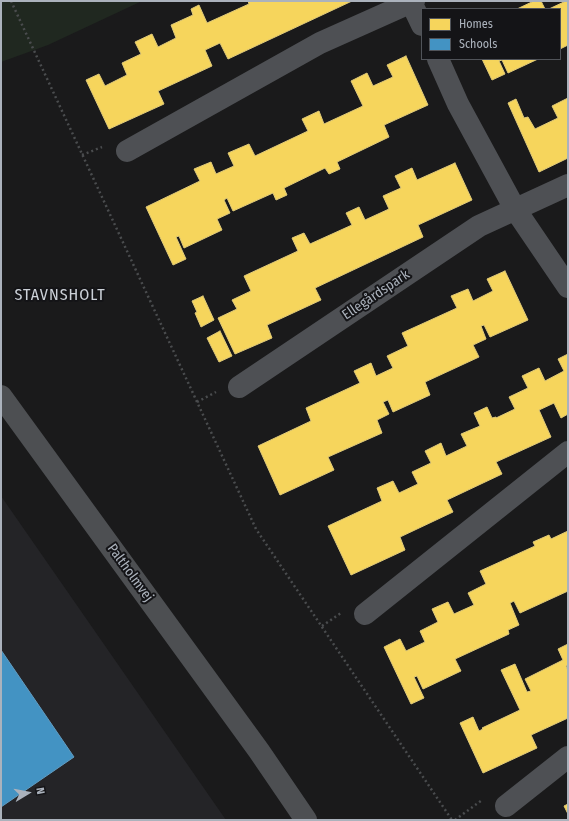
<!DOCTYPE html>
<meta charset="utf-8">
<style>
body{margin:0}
#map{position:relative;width:569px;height:821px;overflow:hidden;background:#1a1a1b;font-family:"Fira Sans Condensed",sans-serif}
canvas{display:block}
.frame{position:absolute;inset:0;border:2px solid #abb2bc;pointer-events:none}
.legend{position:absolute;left:421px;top:8px;width:140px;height:52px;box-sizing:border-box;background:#141417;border:1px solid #505359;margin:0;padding:5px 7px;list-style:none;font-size:12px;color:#abb2bc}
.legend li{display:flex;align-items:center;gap:8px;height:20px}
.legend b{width:20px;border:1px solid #505359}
.north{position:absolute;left:8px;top:773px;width:40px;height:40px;-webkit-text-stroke:3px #141417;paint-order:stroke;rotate:80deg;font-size:11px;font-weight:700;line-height:16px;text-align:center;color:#abb2bc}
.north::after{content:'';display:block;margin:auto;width:14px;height:18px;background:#abb2bc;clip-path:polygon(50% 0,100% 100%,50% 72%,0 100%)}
</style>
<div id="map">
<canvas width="569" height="821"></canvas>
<div class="frame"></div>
<ul class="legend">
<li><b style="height:11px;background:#f6d55c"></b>Homes</li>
<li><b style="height:11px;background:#4393c3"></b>Schools</li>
</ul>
<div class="north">N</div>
</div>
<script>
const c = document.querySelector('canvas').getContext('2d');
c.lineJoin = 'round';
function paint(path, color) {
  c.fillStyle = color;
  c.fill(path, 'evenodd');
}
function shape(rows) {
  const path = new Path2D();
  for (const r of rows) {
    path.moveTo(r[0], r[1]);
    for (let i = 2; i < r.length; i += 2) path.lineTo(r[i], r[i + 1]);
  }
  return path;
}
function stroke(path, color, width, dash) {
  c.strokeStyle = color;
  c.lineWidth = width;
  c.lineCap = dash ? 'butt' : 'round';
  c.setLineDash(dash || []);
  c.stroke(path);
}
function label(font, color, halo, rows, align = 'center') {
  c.font = font + ' "Fira Sans Condensed",sans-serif';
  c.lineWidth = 4;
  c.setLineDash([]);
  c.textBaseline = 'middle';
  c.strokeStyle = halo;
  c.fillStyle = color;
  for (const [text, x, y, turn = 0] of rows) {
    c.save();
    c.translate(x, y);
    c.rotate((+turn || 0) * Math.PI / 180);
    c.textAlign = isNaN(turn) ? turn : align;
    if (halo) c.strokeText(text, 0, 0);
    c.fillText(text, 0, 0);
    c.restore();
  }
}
const built = shape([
 [1,496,226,820,1,820]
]);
const green = shape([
 [1,1,142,1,48,45,1,62]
]);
const homes = shape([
 [248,1,352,1,228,59,220,43,205,50,212,66,158,91,164,104,109,129,86,80,99,74,105,86,127,75,122,63,141,54,135,42,152,34,158,47,176,38,171,25,193,15,191,9,199,5,207,23,249,4,248,1],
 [534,1,541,1,545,9,517,9,534,1],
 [566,1,568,1,568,45,560,49,560,9,549,9,566,1],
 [406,56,428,105,384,125,389,137,337,162,340,169,329,174,325,168,284,188,287,195,276,200,273,193,233,211,227,198,224,200,230,213,217,219,222,230,184,248,179,236,176,237,186,259,173,265,146,207,200,181,194,169,211,162,216,174,234,166,228,153,249,144,255,156,308,131,302,119,319,111,324,124,363,106,351,81,367,73,373,86,393,77,387,65,406,56],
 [482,59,538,59,508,73,502,60,499,61,505,74,492,80,482,59],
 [568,98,568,158,539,172,508,103,516,99,524,118,528,117,535,129,558,118,552,106,568,98],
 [455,163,472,200,418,225,423,237,315,288,321,300,267,325,272,338,235,354,218,318,237,309,232,300,251,291,244,276,298,251,292,238,304,233,310,244,352,225,346,213,359,207,365,220,389,209,383,196,401,188,395,176,412,168,417,180,455,163],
 [505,271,528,320,490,337,484,325,481,326,486,339,473,345,479,357,425,382,430,395,393,412,388,400,383,402,389,414,377,420,382,433,328,457,334,470,280,495,258,446,311,421,306,408,360,383,354,371,371,363,376,376,393,368,387,356,408,346,402,333,457,308,451,296,468,289,473,301,493,291,487,279,505,271],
 [203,296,214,320,201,327,195,313,197,312,192,301,203,296],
 [220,331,232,356,219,362,207,338,220,331],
 [568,354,568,414,561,418,554,403,539,410,551,437,496,462,502,474,447,500,453,512,400,537,405,550,351,575,328,526,382,501,377,488,393,481,399,493,418,484,412,472,431,463,425,451,441,443,446,456,467,446,461,434,480,426,474,413,487,407,492,418,496,417,496,418,515,409,509,397,528,388,522,376,539,368,545,381,564,371,558,359,568,354],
 [568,531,568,591,520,613,514,601,510,603,519,625,508,630,509,634,455,659,461,671,423,689,417,676,414,677,424,698,411,704,384,647,400,639,406,651,425,642,420,631,438,622,432,609,448,602,454,614,474,605,468,593,486,584,480,571,535,546,533,542,549,535,551,539,568,531],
 [568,644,568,665,566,666,568,671,568,718,531,735,537,748,483,773,460,723,473,717,479,731,483,729,482,728,520,710,501,670,515,664,527,692,531,691,525,679,563,660,558,649,568,644],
 [568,804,568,814,564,806,568,804]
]);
const schools = shape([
 [1,650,74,757,1,807,1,650]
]);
const path = shape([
 [11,1,256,529,452,820],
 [82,155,102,147],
 [197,402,216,392],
 [322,626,341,613],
 [455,820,482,800]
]);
const street = shape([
 [411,2,422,25],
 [438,59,458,104,515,209,568,287],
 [127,151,320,43,414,1],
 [239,387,479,226,568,185],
 [365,614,568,452],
 [506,806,568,757]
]);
const secondary = shape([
 [1,396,259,751,306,820]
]);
const streetNames = [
 ["Ellegårdspark",376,295,-34],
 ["Paltholmvej",130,573,54]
];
const quarterNames = [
 ["STAVNSHOLT",60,296]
];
paint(built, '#242427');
paint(green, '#202820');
paint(homes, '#f6d55c');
stroke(homes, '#e0ca79', 1);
paint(schools, '#4393c3');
stroke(schools, '#629cc1', 1);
stroke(path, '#4a4c4e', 2.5, [2, 3]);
stroke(street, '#4e5054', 22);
stroke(secondary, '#4d4f52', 22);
label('14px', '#abb2bc', '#141417', streetNames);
c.letterSpacing = '1px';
label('16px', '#ccd1d8', '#141417', quarterNames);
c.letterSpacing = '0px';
</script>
